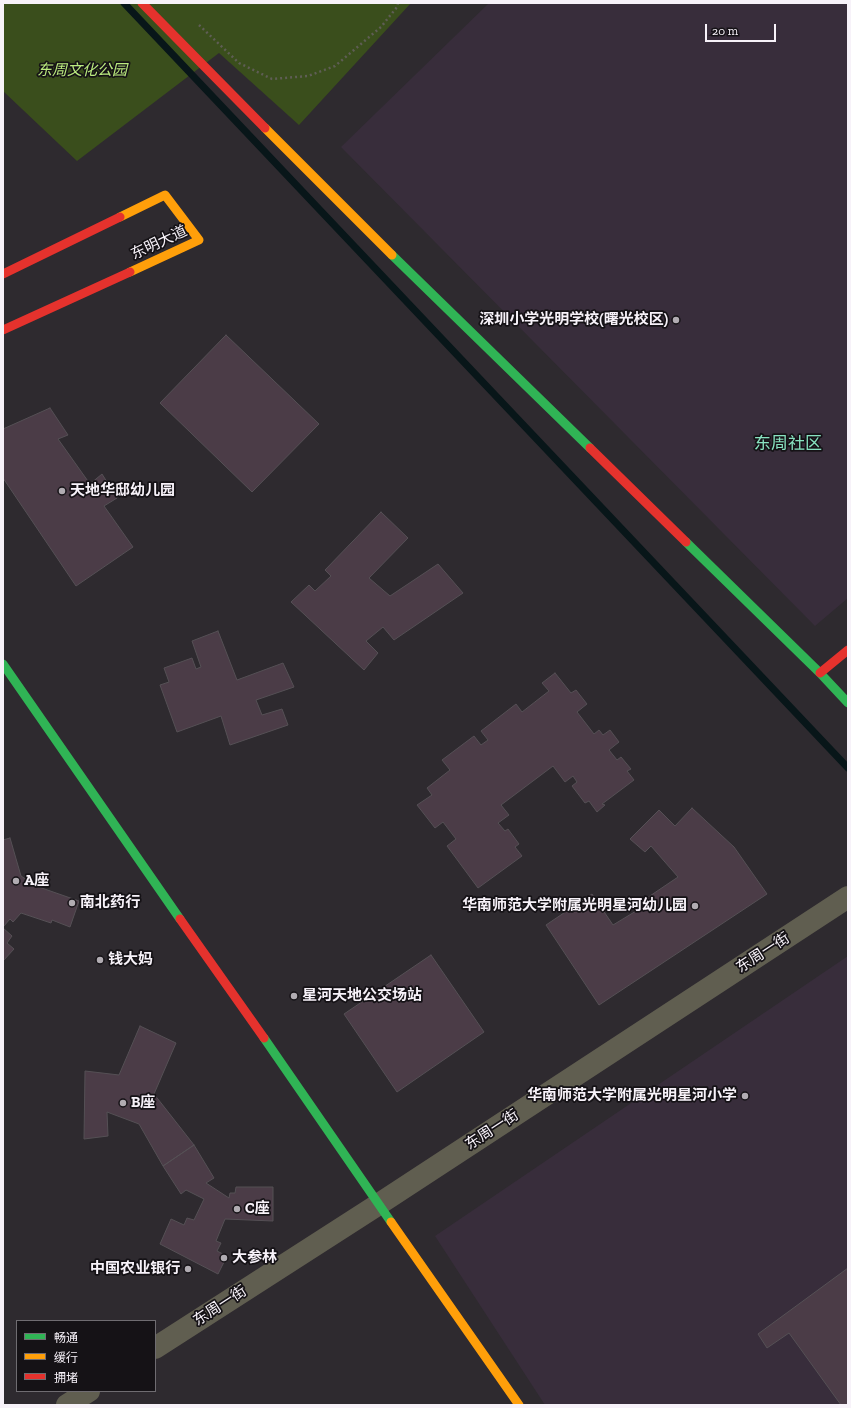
<!DOCTYPE html>
<meta charset="utf-8">
<style>
body{margin:0}
#map{position:relative;width:851px;height:1408px;overflow:hidden;background:#2e2a2f;font-family:"Zilla Slab","Noto Sans SC",serif}
canvas{display:block}
.frame{position:absolute;inset:0;border:4px solid #f7f2f9;pointer-events:none}
.legend{position:absolute;left:16px;top:1320px;width:140px;height:72px;box-sizing:border-box;background:#151216;border:1px solid #6f6c71;margin:0;padding:5px 7px;list-style:none;font-size:12px;color:#f7f2f9}
.legend li{display:flex;align-items:center;gap:8px;height:20px}
.legend b{width:20px;border:1px solid #6f6c71}
.scale{position:absolute;left:705px;top:24px;width:71px;height:18px;box-sizing:border-box;border:2px solid #f7f2f9;border-top:0;padding-left:5px;font-size:12px;line-height:14px;white-space:nowrap;color:#f7f2f9;-webkit-text-stroke:3px #151216;paint-order:stroke}
</style>
<div id="map">
<canvas width="851" height="1408"></canvas>
<div class="frame"></div>
<ul class="legend">
<li><b style="height:5px;background:#30b455"></b>畅通</li>
<li><b style="height:5px;background:#ff9f0a"></b>缓行</li>
<li><b style="height:5px;background:#e5322d"></b>拥堵</li>
</ul>
<div class="scale">20 m</div>
</div>
<script>
const c = document.querySelector('canvas').getContext('2d');
c.lineJoin = 'round';
function paint(path, color) {
  c.fillStyle = color;
  c.fill(path, 'evenodd');
}
function shape(rows) {
  const path = new Path2D();
  for (const r of rows) {
    path.moveTo(r[0], r[1]);
    for (let i = 2; i < r.length; i += 2) path.lineTo(r[i], r[i + 1]);
  }
  return path;
}
function stroke(path, color, width, dash) {
  c.strokeStyle = color;
  c.lineWidth = width;
  c.lineCap = dash ? 'butt' : 'round';
  c.setLineDash(dash || []);
  c.stroke(path);
}
function label(font, color, halo, rows, align = 'center') {
  c.font = font + ' "Zilla Slab","Noto Sans SC",serif';
  c.lineWidth = 3.5;
  c.setLineDash([]);
  c.textBaseline = 'middle';
  c.strokeStyle = halo;
  c.fillStyle = color;
  for (const [text, x, y, turn = 0] of rows) {
    c.save();
    c.translate(x, y);
    c.rotate((+turn || 0) * Math.PI / 180);
    c.textAlign = isNaN(turn) ? turn : align;
    if (halo) c.strokeText(text, 0, 0);
    c.fillText(text, 0, 0);
    c.restore();
  }
}
const built = shape([
 [489,3,848,3,848,598,815,626,341,147],
 [848,956,848,1405,545,1405,435,1236]
]);
const green = shape([
 [3,3,411,3,299,125,219,53,77,161,3,91]
]);
const stream = shape([
 [124,3,848,768]
]);
const building = shape([
 [226,335,319,424,252,492,160,403,226,335],
 [50,408,68,435,58,439,90,484,102,474,117,498,104,506,133,547,76,586,3,478,3,429,50,408],
 [381,512,408,538,369,578,390,596,438,564,463,593,394,640,383,627,366,641,378,653,364,670,291,602,309,585,315,591,331,576,325,570,381,512],
 [218,631,237,680,283,663,294,687,256,700,262,715,282,709,288,725,230,745,221,716,177,732,160,685,169,682,164,668,192,658,196,669,201,667,192,641,218,631],
 [555,673,571,693,576,690,587,704,577,712,594,734,599,730,603,735,610,730,619,742,609,750,617,760,621,757,631,769,627,771,634,780,602,804,605,805,597,812,589,801,585,803,572,786,577,782,573,776,565,782,553,766,501,805,509,815,498,823,505,831,508,829,519,844,515,847,522,856,478,888,447,846,456,839,443,822,435,828,417,805,432,795,427,788,450,770,442,760,474,736,481,745,488,740,481,731,516,704,522,712,549,691,542,683,555,673],
 [692,808,734,847,767,894,599,1005,546,925,592,894,613,925,641,908,638,904,678,877,651,846,645,852,630,839,659,810,675,826,692,808],
 [10,838,21,876,36,886,79,901,70,927,52,920,51,923,21,913,13,922,10,919,3,927,3,840,10,838],
 [3,928,12,936,7,943,14,949,3,961,3,928],
 [431,955,484,1032,397,1092,344,1014,431,955],
 [140,1026,176,1043,154,1094,194,1145,163,1166,139,1124,107,1112,108,1136,84,1139,85,1071,119,1075,140,1026],
 [194,1145,214,1178,206,1183,229,1198,230,1193,235,1193,236,1187,273,1187,273,1221,225,1219,216,1241,221,1243,217,1251,227,1256,218,1274,160,1244,171,1219,184,1225,187,1218,194,1220,204,1199,186,1190,181,1194,163,1166,194,1145],
 [848,1268,848,1405,841,1405,789,1333,767,1348,758,1334,848,1268]
]);
const path = shape([
 [199,25,239,63,272,79,308,76,335,66,381,27,397,7,398,3]
]);
const street = shape([
 [155,1348,379,1204,848,897],
 [67,1405,89,1391]
]);
const fast = shape([
 [392,255,590,448],
 [686,542,820,673,848,703],
 [3,664,180,919],
 [264,1038,391,1222]
]);
const slow = shape([
 [265,128,392,255],
 [120,217,165,195,199,240,130,272],
 [391,1222,519,1405]
]);
const jam = shape([
 [142,3,265,128],
 [3,274,120,217],
 [3,330,130,272],
 [590,448,686,542],
 [820,673,848,650],
 [180,919,264,1038]
]);
const markers = [
 [676,320,4,"#b1acb2"],
 [62,491,4,"#b1acb2"],
 [16,881,4,"#b1acb2"],
 [72,903,4,"#b1acb2"],
 [695,906,4,"#b1acb2"],
 [100,960,4,"#b1acb2"],
 [294,996,4,"#b1acb2"],
 [745,1096,4,"#b1acb2"],
 [123,1103,4,"#b1acb2"],
 [237,1209,4,"#b1acb2"],
 [224,1258,4,"#b1acb2"],
 [188,1269,4,"#b1acb2"]
];
const parkNames = [
 ["东周文化公园",82,71]
];
const streetNames = [
 ["东明大道",159,243,-25],
 ["东周一街",763,953,-33],
 ["东周一街",492,1130,-33],
 ["东周一街",220,1306,-33]
];
const poiNames = [
 ["深圳小学光明学校(曙光校区)",668,320,"right"],
 ["天地华邸幼儿园",70,491],
 ["A座",24,881],
 ["南北药行",80,903],
 ["华南师范大学附属光明星河幼儿园",687,906,"right"],
 ["钱大妈",108,960],
 ["星河天地公交场站",302,996],
 ["华南师范大学附属光明星河小学",737,1096,"right"],
 ["B座",131,1103],
 ["C座",245,1209],
 ["大参林",232,1258],
 ["中国农业银行",180,1269,"right"]
];
const quarterNames = [
 ["东周社区",788,444]
];
paint(built, '#382d3b');
paint(green, '#3a4e1c');
stroke(stream, '#081619', 7);
paint(building, '#4b3c47');
stroke(building, '#555055', 1);
stroke(path, '#5f5e55', 2.5, [2, 3]);
stroke(street, '#605e50', 22);
stroke(fast, '#30b455', 9);
stroke(slow, '#ff9f0a', 9);
stroke(jam, '#e5322d', 9);
for (const [x, y, r, color] of markers) {
  const dot = new Path2D();
  dot.arc(x, y, r, 0, 2 * Math.PI);
  c.fillStyle = color;
  c.fill(dot);
  stroke(dot, '#151216', 1.5);
}
label('italic 15px', '#bbeb7f', '#151216', parkNames);
label('15px', '#f7f2f9', '#151216', streetNames);
label('bold 15px', '#f7f2f9', '#151216', poiNames, 'left');
label('17px', '#88e2c0', '#151216', quarterNames);
</script>
